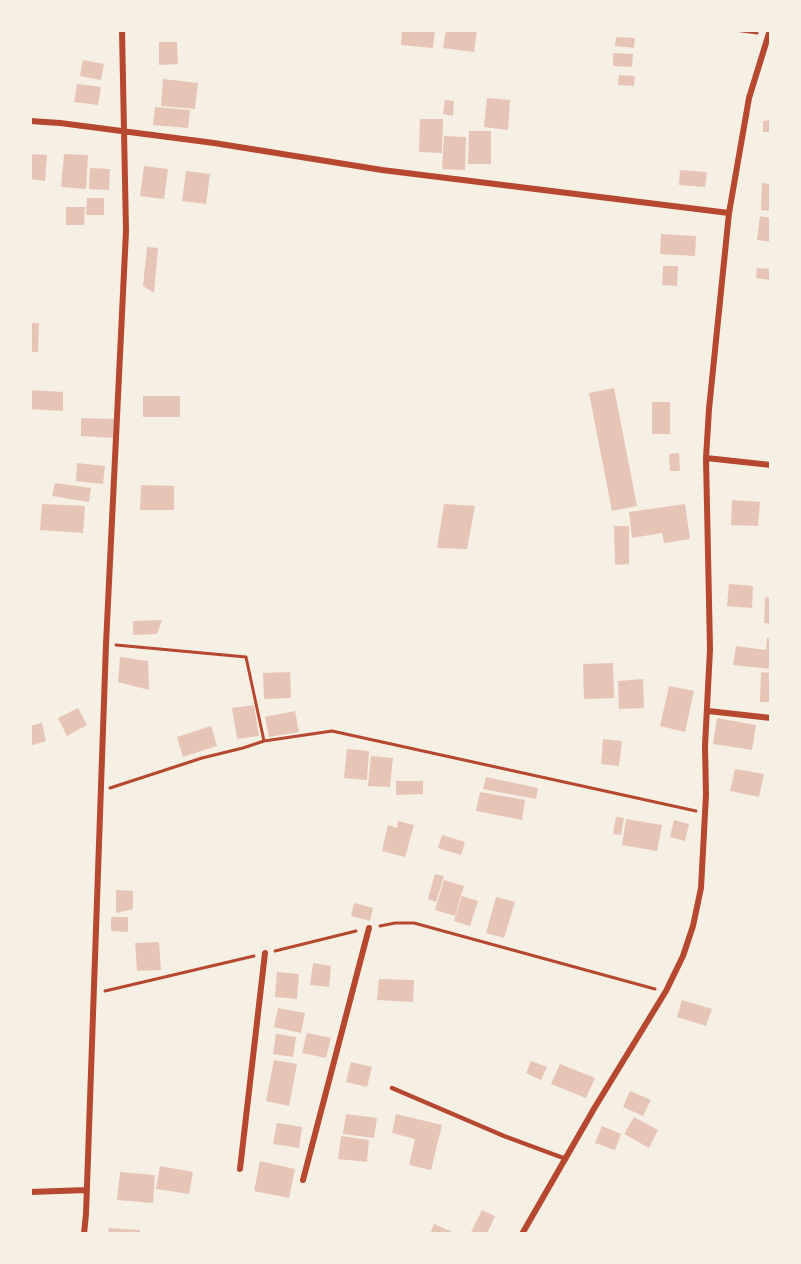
<!DOCTYPE html>
<style>
body{margin:0}
#map{position:relative;width:801px;height:1264px;overflow:hidden;background:#f6efe4;font-family:Spectral,serif}
canvas{display:block}
.frame{position:absolute;inset:0;border:32px solid #f6efe4;pointer-events:none}
</style>
<div id="map">
<canvas width="801" height="1264"></canvas>
<div class="frame"></div>
</div>
<script>
const c = document.querySelector('canvas').getContext('2d');
c.lineJoin = 'round';
function paint(path, color) {
  c.fillStyle = color;
  c.fill(path, 'evenodd');
}
function shape(rows) {
  const path = new Path2D();
  for (const r of rows) {
    path.moveTo(r[0], r[1]);
    for (let i = 2; i < r.length; i += 2) path.lineTo(r[i], r[i + 1]);
  }
  return path;
}
function stroke(path, color, width, dash) {
  c.strokeStyle = color;
  c.lineWidth = width;
  c.lineCap = dash ? 'butt' : 'round';
  c.setLineDash(dash || []);
  c.stroke(path);
}
const building = shape([
 [402,30,435,30,433,48,401,45],
 [446,30,477,30,474,52,443,48],
 [616,37,635,38,634,48,615,46],
 [159,42,177,42,178,64,159,65],
 [613,53,633,54,632,67,613,66],
 [83,60,104,64,101,80,80,76],
 [619,75,635,76,634,86,618,85],
 [163,79,198,83,195,109,161,106],
 [77,84,101,87,98,105,74,102],
 [487,98,510,100,508,130,484,127],
 [445,100,454,101,453,116,443,114],
 [155,107,190,110,188,128,153,125],
 [420,119,443,119,442,153,419,152],
 [771,120,771,132,763,132,763,121],
 [469,131,491,131,491,164,468,164],
 [444,136,466,137,465,170,442,169],
 [30,154,47,155,45,181,30,179],
 [64,154,88,155,86,189,61,187],
 [144,166,168,169,164,199,140,196],
 [90,168,110,169,109,190,89,189],
 [680,170,707,172,705,187,679,185],
 [186,171,210,174,206,204,182,201],
 [762,183,771,184,771,211,761,210],
 [87,198,104,198,104,215,86,215],
 [66,207,85,207,84,225,66,225],
 [760,216,771,218,771,242,757,240],
 [661,234,696,236,695,256,660,254],
 [147,247,158,248,154,293,143,286],
 [663,266,678,266,677,286,662,285],
 [757,268,771,269,771,280,756,278],
 [30,323,39,323,38,352,30,352],
 [614,388,637,506,612,511,589,393],
 [30,390,63,392,63,411,30,409],
 [143,396,180,396,180,417,143,417],
 [652,402,670,402,670,434,652,434],
 [81,418,114,419,113,438,81,436],
 [679,453,680,471,670,471,669,454],
 [77,463,105,466,103,484,76,481],
 [55,483,91,488,89,502,52,496],
 [141,485,174,486,174,510,140,510],
 [732,500,760,502,758,526,731,525],
 [42,504,85,506,83,533,40,530],
 [444,504,475,506,467,549,437,548],
 [685,504,690,539,664,543,662,533,632,538,629,512],
 [614,526,629,526,629,564,615,565],
 [729,584,753,586,752,608,727,606],
 [765,597,771,598,771,624,764,623],
 [162,620,157,634,133,635,133,621],
 [767,638,771,639,771,669,733,665,736,646,766,650],
 [120,657,148,661,149,690,118,682],
 [613,663,614,698,584,699,583,664],
 [290,672,291,698,264,699,263,673],
 [761,672,771,673,771,702,760,702],
 [643,679,644,708,619,709,618,681],
 [669,686,694,691,685,732,660,726],
 [254,705,259,736,237,739,232,708],
 [78,708,87,725,67,736,58,718],
 [295,711,299,732,269,737,265,717],
 [717,718,756,725,752,750,713,744],
 [42,723,46,741,30,746,30,726],
 [211,726,217,746,183,757,177,737],
 [603,739,622,741,619,766,601,764],
 [347,749,369,751,367,780,344,778],
 [371,756,393,758,390,787,368,786],
 [735,769,764,774,759,797,730,791],
 [486,777,538,788,536,799,483,789],
 [396,781,423,781,423,794,396,795],
 [480,792,525,800,522,820,476,811],
 [616,817,624,818,621,835,613,834],
 [626,819,662,825,657,851,622,845],
 [674,820,689,824,685,841,670,837],
 [398,821,414,825,405,857,382,851,388,825,397,828],
 [442,835,465,842,461,855,438,848],
 [435,874,444,876,436,902,428,899],
 [444,880,464,886,455,916,435,910],
 [116,890,133,891,133,909,116,913],
 [462,896,478,901,470,926,454,921],
 [496,897,515,902,504,938,486,933],
 [354,903,373,908,370,921,351,916],
 [111,917,128,917,128,932,111,931],
 [159,942,161,970,137,971,135,943],
 [313,963,331,966,329,987,310,985],
 [277,972,299,974,297,999,275,997],
 [379,979,414,980,413,1002,377,1000],
 [682,1000,712,1009,706,1026,677,1017],
 [278,1008,305,1013,301,1033,274,1027],
 [307,1033,331,1038,326,1058,302,1053],
 [276,1034,296,1037,293,1057,273,1054],
 [274,1060,297,1064,289,1106,266,1101],
 [531,1061,547,1067,541,1080,526,1073],
 [351,1062,372,1067,367,1087,346,1082],
 [560,1064,595,1078,586,1098,551,1084],
 [630,1091,651,1100,643,1116,623,1107],
 [346,1114,377,1118,374,1138,343,1134],
 [396,1114,442,1125,431,1170,409,1165,415,1139,392,1133],
 [634,1117,658,1130,649,1148,624,1134],
 [277,1123,302,1127,299,1148,273,1144],
 [602,1126,621,1134,615,1150,595,1143],
 [341,1136,369,1140,367,1162,338,1159],
 [260,1161,295,1169,289,1198,254,1191],
 [160,1166,193,1172,189,1194,156,1189],
 [120,1172,155,1175,153,1203,117,1200],
 [482,1210,495,1216,487,1234,470,1234],
 [434,1224,457,1234,430,1234],
 [109,1228,140,1230,140,1234,108,1234]
]);
const path = shape([
 [735,30,757,33],
 [116,645,246,657,264,741],
 [110,788,202,758,243,748,264,741,332,731,696,811],
 [380,926,395,923,414,923,655,989],
 [275,951,356,931],
 [105,991,254,956]
]);
const service = shape([
 [392,1088,504,1136,566,1159]
]);
const minor = shape([
 [30,121,60,123,214,143,382,170,729,213],
 [706,458,771,465],
 [708,711,771,718],
 [240,1169,265,953],
 [303,1180,369,928],
 [30,1192,87,1190],
 [84,1234,86,1214,106,644,126,231,122,30],
 [522,1234,595,1107,666,991,683,956,693,926,701,888,706,795,705,746,710,649,706,458,709,409,729,213,749,98,770,30]
]);
paint(building, '#e6c5b7');
stroke(path, '#b5482f', 3);
stroke(service, '#b5482f', 4.5);
stroke(minor, '#b5482f', 6);
</script>
